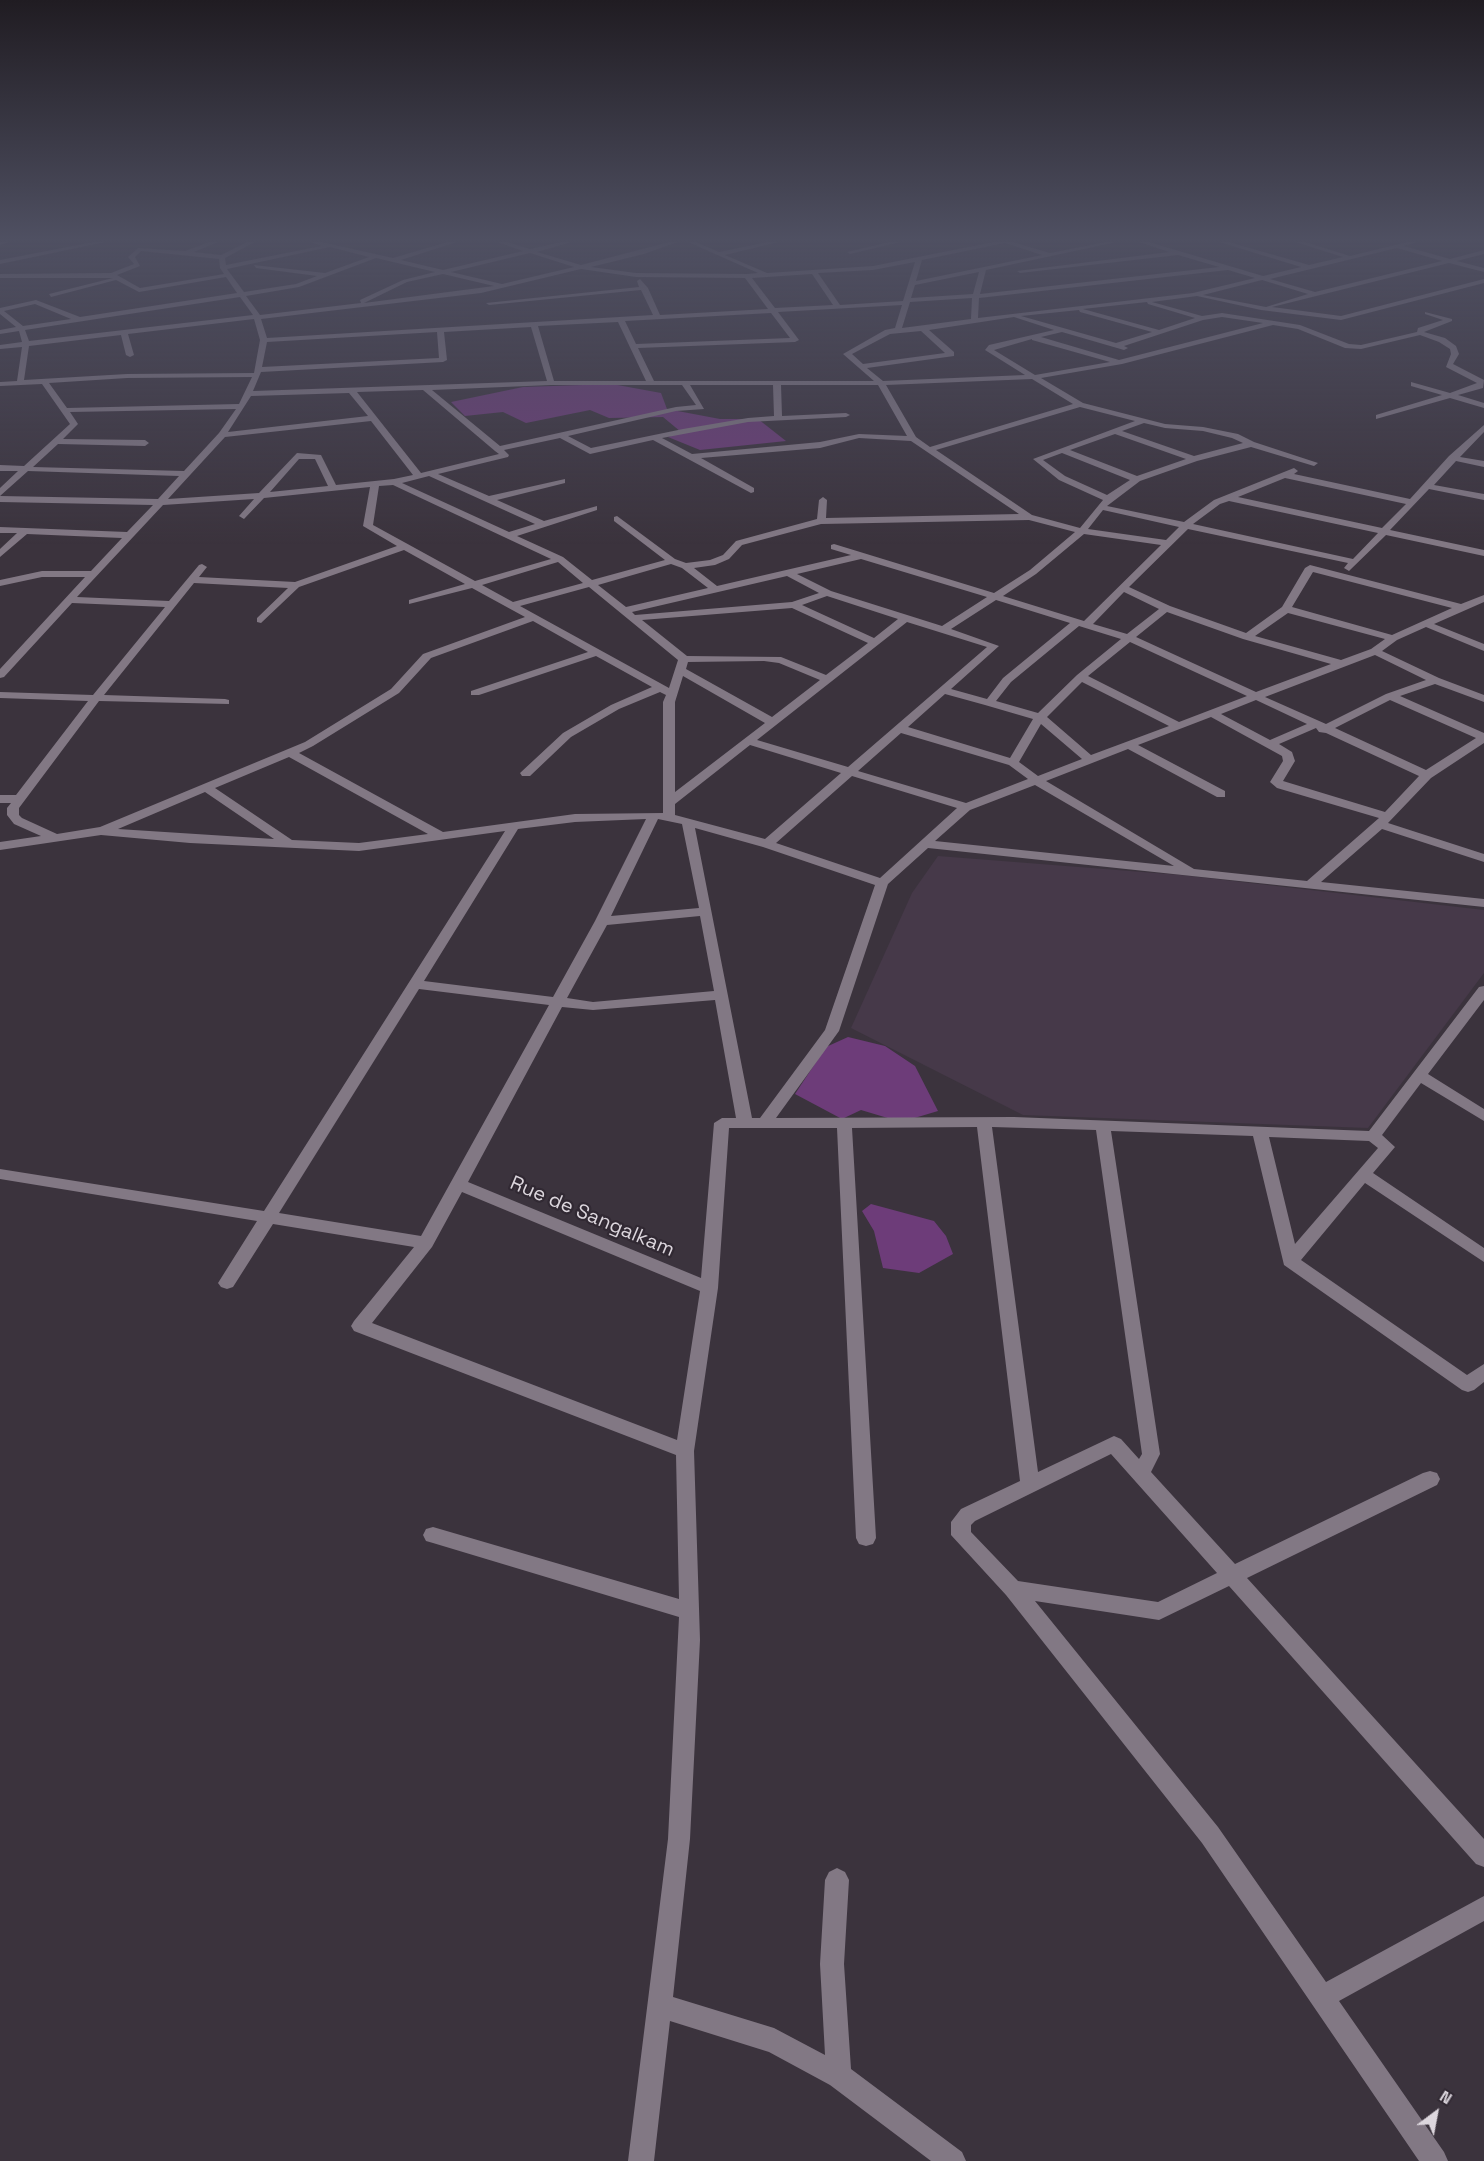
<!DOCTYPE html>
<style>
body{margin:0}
#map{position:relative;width:1484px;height:2161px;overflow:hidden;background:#3b333d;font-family:"Space Grotesk",sans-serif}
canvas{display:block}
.north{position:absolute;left:1406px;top:2083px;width:60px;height:60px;-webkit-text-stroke:4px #312933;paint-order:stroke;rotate:32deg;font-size:16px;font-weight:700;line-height:24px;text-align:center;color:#dcd6dd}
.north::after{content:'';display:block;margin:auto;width:21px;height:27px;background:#dcd6dd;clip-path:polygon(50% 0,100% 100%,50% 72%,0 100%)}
</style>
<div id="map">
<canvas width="1484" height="2161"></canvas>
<div class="north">N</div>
</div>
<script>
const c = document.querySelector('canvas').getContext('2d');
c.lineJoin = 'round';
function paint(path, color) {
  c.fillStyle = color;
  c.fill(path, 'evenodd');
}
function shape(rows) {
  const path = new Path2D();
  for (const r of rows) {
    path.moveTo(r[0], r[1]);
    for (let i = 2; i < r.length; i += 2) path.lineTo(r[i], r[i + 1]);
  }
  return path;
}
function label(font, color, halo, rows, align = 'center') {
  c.font = font + ' "Space Grotesk",sans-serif';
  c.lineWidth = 4.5;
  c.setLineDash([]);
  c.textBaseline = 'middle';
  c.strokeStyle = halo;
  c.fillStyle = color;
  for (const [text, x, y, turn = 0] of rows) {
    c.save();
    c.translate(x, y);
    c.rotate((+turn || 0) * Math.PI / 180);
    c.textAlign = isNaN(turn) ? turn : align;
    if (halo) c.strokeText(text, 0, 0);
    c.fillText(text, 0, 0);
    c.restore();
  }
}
const built = shape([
 [938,856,1181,875,1484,910,1484,973,1368,1128,1023,1115,851,1028,912,893]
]);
const green = shape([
 [612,384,661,393,667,409,720,419,758,419,786,441,700,450,668,437,681,432,663,417,609,418,590,410,526,423,503,412,465,416,451,402,523,387],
 [848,1037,885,1046,915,1066,938,1111,901,1122,861,1110,842,1119,795,1094,826,1047],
 [871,1204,934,1221,946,1236,953,1254,919,1273,883,1268,874,1231,862,1211]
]);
const minor = shape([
 [0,242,10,242,0,245,0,242],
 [93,242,106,242,0,264,0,260,93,242],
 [209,242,218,242,194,252,221,255,247,242,255,242,225,258,226,265,321,246,311,242,322,242,393,258,447,242,457,242,401,260,443,270,523,251,497,242,507,242,530,249,561,242,572,242,537,252,581,265,669,242,678,242,644,254,591,267,636,273,747,274,758,273,688,242,696,242,719,252,767,242,779,242,725,255,767,273,873,266,993,242,1013,242,1050,253,1105,242,1117,242,986,270,980,294,1219,267,1178,255,1020,273,1017,271,1169,252,1139,242,1149,242,1263,276,1301,267,1219,242,1229,242,1309,265,1343,257,1295,242,1305,242,1350,256,1407,242,1418,242,1404,246,1450,259,1484,250,1484,254,1457,261,1484,268,1484,272,1449,263,1272,307,1341,316,1484,279,1484,283,1341,320,1261,310,1197,296,1152,302,1202,316,1222,313,1300,325,1349,344,1361,345,1417,332,1418,328,1443,320,1425,314,1425,312,1452,319,1452,321,1424,332,1445,338,1456,346,1459,354,1453,364,1484,380,1483,388,1458,395,1484,403,1484,408,1450,398,1376,419,1376,415,1442,395,1411,386,1411,382,1450,393,1477,383,1446,367,1451,354,1450,349,1439,342,1420,335,1361,349,1345,348,1298,329,1273,325,1122,364,1041,378,1083,403,1165,424,1203,427,1238,434,1254,442,1318,463,1314,466,1251,447,1197,461,1140,481,1107,506,1184,522,1214,500,1294,468,1298,471,1294,474,1410,499,1449,456,1484,425,1484,432,1460,457,1484,461,1484,467,1456,461,1434,485,1484,494,1484,500,1429,489,1390,530,1484,550,1484,556,1386,535,1349,571,1344,568,1348,563,1188,529,1129,587,1170,606,1246,633,1282,607,1305,568,1310,565,1461,604,1484,595,1484,602,1434,624,1484,644,1484,651,1426,627,1397,640,1382,651,1439,678,1484,695,1484,702,1435,684,1400,696,1484,733,1484,743,1431,778,1388,823,1484,854,1484,862,1382,829,1321,882,1484,899,1484,907,928,848,888,884,839,1031,776,1118,1014,1117,1369,1131,1479,987,1484,986,1484,1000,1428,1074,1484,1109,1484,1121,1421,1083,1382,1135,1395,1147,1373,1173,1484,1248,1484,1262,1365,1183,1301,1260,1467,1375,1484,1364,1484,1382,1474,1390,1468,1392,1462,1390,1284,1265,1253,1136,1111,1131,1160,1454,1151,1472,1235,1564,1423,1473,1430,1471,1437,1473,1440,1479,1437,1485,1247,1578,1484,1839,1484,1867,1476,1864,1229,1586,1159,1620,1035,1601,1218,1827,1326,1982,1484,1896,1484,1921,1339,2001,1444,2152,1448,2161,1419,2161,1202,1843,1006,1595,951,1535,951,1522,961,1509,1020,1481,977,1127,852,1128,876,1538,873,1544,866,1546,859,1544,856,1538,837,1128,729,1128,718,1288,694,1451,700,1640,690,1839,673,1997,774,2028,825,2055,820,1964,825,1880,829,1872,837,1868,845,1872,849,1880,844,1964,851,2069,962,2152,966,2161,931,2161,830,2085,769,2052,670,2021,654,2161,628,2161,668,1839,679,1617,433,1543,426,1541,423,1535,426,1529,433,1527,679,1599,676,1455,354,1331,351,1326,354,1321,414,1247,273,1224,233,1287,227,1289,221,1287,218,1283,257,1221,0,1179,0,1169,264,1211,505,831,359,851,190,843,101,835,0,850,0,842,41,836,14,824,7,815,7,808,11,803,0,803,0,795,16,795,88,701,0,698,0,692,93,695,165,607,72,603,4,677,0,678,0,669,85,577,42,577,0,586,0,580,42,571,91,571,122,538,27,534,0,557,0,549,17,533,0,533,0,527,127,532,153,505,0,502,0,496,158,499,179,476,28,471,0,496,0,488,18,471,0,471,0,465,24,466,70,424,42,384,0,386,0,382,17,381,22,347,0,349,0,345,22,342,19,331,0,334,0,330,16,327,0,314,0,308,36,300,80,317,237,293,226,277,139,292,116,280,51,297,49,294,113,278,0,278,0,274,111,273,134,264,128,257,138,248,185,251,209,242],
 [1005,243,1042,255,916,281,922,260,1005,243],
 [330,247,369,257,325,273,254,265,256,268,317,276,296,284,244,292,227,269,330,247],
 [1397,248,1442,261,1315,292,1270,279,1397,248],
 [141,251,219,259,220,268,224,274,140,288,117,275,140,266,135,257,141,251],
 [530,253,574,267,502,284,451,272,530,253],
 [376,258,435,272,403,280,360,300,361,303,260,315,246,296,299,287,376,258],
 [915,262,903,301,840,305,818,273,873,270,915,262],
 [581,269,636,277,745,278,768,309,660,315,648,288,640,279,637,281,639,287,486,303,489,305,641,290,653,315,267,338,261,319,481,293,581,269],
 [1228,270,1255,278,1193,293,978,318,979,298,1228,270],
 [979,272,973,294,911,298,915,285,979,272],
 [443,274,494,286,364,303,407,282,443,274],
 [812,274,833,305,775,308,752,278,812,274],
 [1262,280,1308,294,1266,307,1203,295,1262,280],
 [240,297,253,315,29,341,25,330,240,297],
 [972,298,971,319,902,328,910,302,972,298],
 [1147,302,1148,304,1195,318,1159,330,1083,309,1147,302],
 [35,304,71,319,23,326,4,311,35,304],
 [902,305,895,328,885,330,843,354,874,381,654,381,638,348,795,342,799,340,778,312,902,305],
 [1079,310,1080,312,1152,332,1116,343,1021,316,1079,310],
 [771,313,790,338,636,344,625,321,771,313],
 [1014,317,1054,330,989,345,985,350,1025,375,883,381,867,368,954,356,954,352,929,330,1014,317],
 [1222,317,1263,323,1119,360,1041,337,1062,332,1124,350,1128,348,1124,346,1203,320,1222,317],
 [254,319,260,340,254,373,127,374,24,380,29,346,121,335,126,355,130,357,134,355,128,334,254,319],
 [618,322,646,381,554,381,538,326,618,322],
 [531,327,547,381,253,391,261,372,443,362,447,360,444,332,531,327],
 [921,331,945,353,863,364,852,354,890,334,921,331],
 [437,332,439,358,262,367,267,342,437,332],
 [1032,339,1032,340,1110,362,1035,375,994,350,1032,339],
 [252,377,239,404,67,408,49,383,127,378,252,377],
 [1032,379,1073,404,930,447,916,437,886,385,1032,379],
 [551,385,682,385,696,405,676,407,500,446,432,390,551,385],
 [690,385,773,385,774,416,748,418,683,429,591,448,568,436,676,411,704,409,690,385],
 [781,385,878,385,907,436,859,434,820,442,692,454,662,438,748,422,846,417,850,415,846,413,782,416,781,385],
 [423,390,495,451,499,454,421,473,357,392,423,390],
 [349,393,368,416,228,432,251,396,349,393],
 [1080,407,1135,421,1033,459,1059,480,1103,500,1080,528,1032,515,936,450,1080,407],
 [236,409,219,433,184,471,33,467,58,444,145,446,149,443,145,440,63,439,78,424,70,412,236,409],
 [371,421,413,475,394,479,336,485,321,455,297,453,259,493,168,499,225,437,371,421],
 [1144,423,1165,428,1203,431,1232,438,1243,443,1194,456,1122,431,1144,423],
 [1115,434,1186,459,1137,476,1070,450,1115,434],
 [560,438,590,454,653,440,751,493,754,492,754,488,701,458,820,448,859,438,911,441,1019,514,826,518,827,500,823,497,819,500,817,519,736,541,723,555,710,560,686,563,675,559,617,516,614,517,614,521,665,560,592,580,563,557,517,536,597,510,597,506,544,521,497,500,565,483,565,479,489,496,438,474,508,457,509,455,504,450,560,438],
 [1062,453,1130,480,1107,495,1065,476,1043,460,1062,453],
 [299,459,315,459,328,486,270,492,299,459],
 [429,476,535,524,509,532,402,483,429,476],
 [1285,478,1406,504,1382,528,1238,497,1285,478],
 [393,485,551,559,475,581,373,525,379,486,393,485],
 [370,487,363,526,397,546,295,582,199,577,207,567,202,564,199,565,169,601,77,597,163,505,254,499,239,516,244,519,264,498,370,487],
 [1229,501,1378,533,1353,559,1193,524,1220,504,1229,501],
 [1103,510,1179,527,1166,540,1088,529,1103,510],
 [1029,520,1075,532,1030,570,994,593,834,544,831,545,831,549,851,555,717,586,694,568,715,565,729,559,742,545,821,524,1029,520],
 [1084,534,1161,545,1084,621,1003,596,1036,574,1084,534],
 [404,550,465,584,409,600,409,604,472,588,525,617,423,654,391,689,305,742,100,827,57,834,22,818,19,815,19,808,99,701,229,704,229,700,225,699,104,695,194,583,288,588,257,618,257,622,261,623,299,587,404,550],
 [861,559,987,597,942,626,831,591,797,574,861,559],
 [558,562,583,583,513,602,482,585,558,562],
 [671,564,682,568,708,588,626,607,598,585,671,564],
 [1313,572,1452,608,1392,635,1292,607,1313,572],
 [787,576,819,593,792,602,635,615,632,612,787,576],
 [589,587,678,660,669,688,520,606,589,587],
 [1124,592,1159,609,1127,634,1093,624,1124,592],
 [827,596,898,619,874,638,802,605,827,596],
 [996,600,1070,623,1003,678,987,699,951,689,999,646,951,629,996,600],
 [792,608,868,643,826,675,781,657,687,656,642,620,792,608],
 [1167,612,1243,639,1331,664,1256,692,1136,637,1167,612],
 [1288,613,1385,639,1371,649,1341,660,1255,636,1288,613],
 [533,621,588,652,471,691,471,695,479,695,596,656,652,687,611,705,563,733,520,773,522,776,530,776,571,737,619,709,660,692,666,695,663,702,663,813,575,814,443,832,299,753,313,746,399,693,431,658,533,621],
 [907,622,987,647,848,767,757,740,907,622],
 [1079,626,1121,639,1077,675,1038,713,996,701,1011,682,1079,626],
 [1130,642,1247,696,1179,722,1088,676,1130,642],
 [1375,655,1426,680,1386,694,1326,724,1265,697,1375,655],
 [764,661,779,663,820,680,772,717,686,669,688,662,764,661],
 [683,676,765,723,675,792,675,702,683,676],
 [1082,682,1169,726,1091,755,1047,717,1082,682],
 [945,694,985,705,1033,719,1010,758,908,727,945,694],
 [1256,700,1307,724,1270,740,1221,714,1256,700],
 [1390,700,1476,738,1426,770,1335,728,1390,700],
 [1211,717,1282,756,1283,761,1270,782,1277,788,1379,818,1307,881,1194,869,1046,781,1128,749,1217,797,1225,797,1225,791,1138,745,1211,717],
 [1041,724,1082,759,1038,776,1019,762,1041,724],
 [1316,728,1319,732,1326,733,1419,776,1385,812,1283,781,1295,761,1292,752,1279,744,1316,728],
 [901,733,1009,765,1028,779,966,803,858,771,901,733],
 [750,745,841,773,765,839,675,815,675,804,750,745],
 [289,757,428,834,359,843,292,840,215,788,289,757],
 [852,776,957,808,880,878,776,843,852,776],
 [1035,785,1174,866,935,841,970,810,1035,785],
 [205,792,274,839,118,829,205,792],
 [646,819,595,921,553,997,424,981,518,829,575,822,646,819],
 [658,819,682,824,699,908,611,916,658,819],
 [695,828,763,847,875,885,825,1030,760,1118,752,1118,695,828],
 [700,916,714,991,593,1002,567,998,607,925,700,916],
 [419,989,549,1005,421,1236,279,1213,419,989],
 [715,1000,736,1118,722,1118,714,1123,701,1278,468,1182,562,1007,593,1010,715,1000],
 [992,1127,1096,1130,1142,1454,1139,1459,1121,1439,1114,1436,1038,1472,992,1127],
 [1269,1137,1369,1141,1378,1148,1295,1244,1269,1137],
 [462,1192,700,1291,677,1440,372,1323,432,1247,462,1192],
 [1111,1454,1217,1573,1158,1602,1018,1581,971,1532,971,1525,975,1521,1111,1454],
 [889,242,901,242,850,254,847,252,889,242]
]);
const streetNames = [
 ["Rue de Sangalkam",592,1217,23]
];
paint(built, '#463949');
paint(green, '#6d3c79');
paint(minor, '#827884');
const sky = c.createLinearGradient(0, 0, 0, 545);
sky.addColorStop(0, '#201c22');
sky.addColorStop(0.44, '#4f5062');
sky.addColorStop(1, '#4f506200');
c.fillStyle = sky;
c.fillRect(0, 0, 1484, 545);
label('20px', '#dcd6dd', '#312933', streetNames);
</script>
